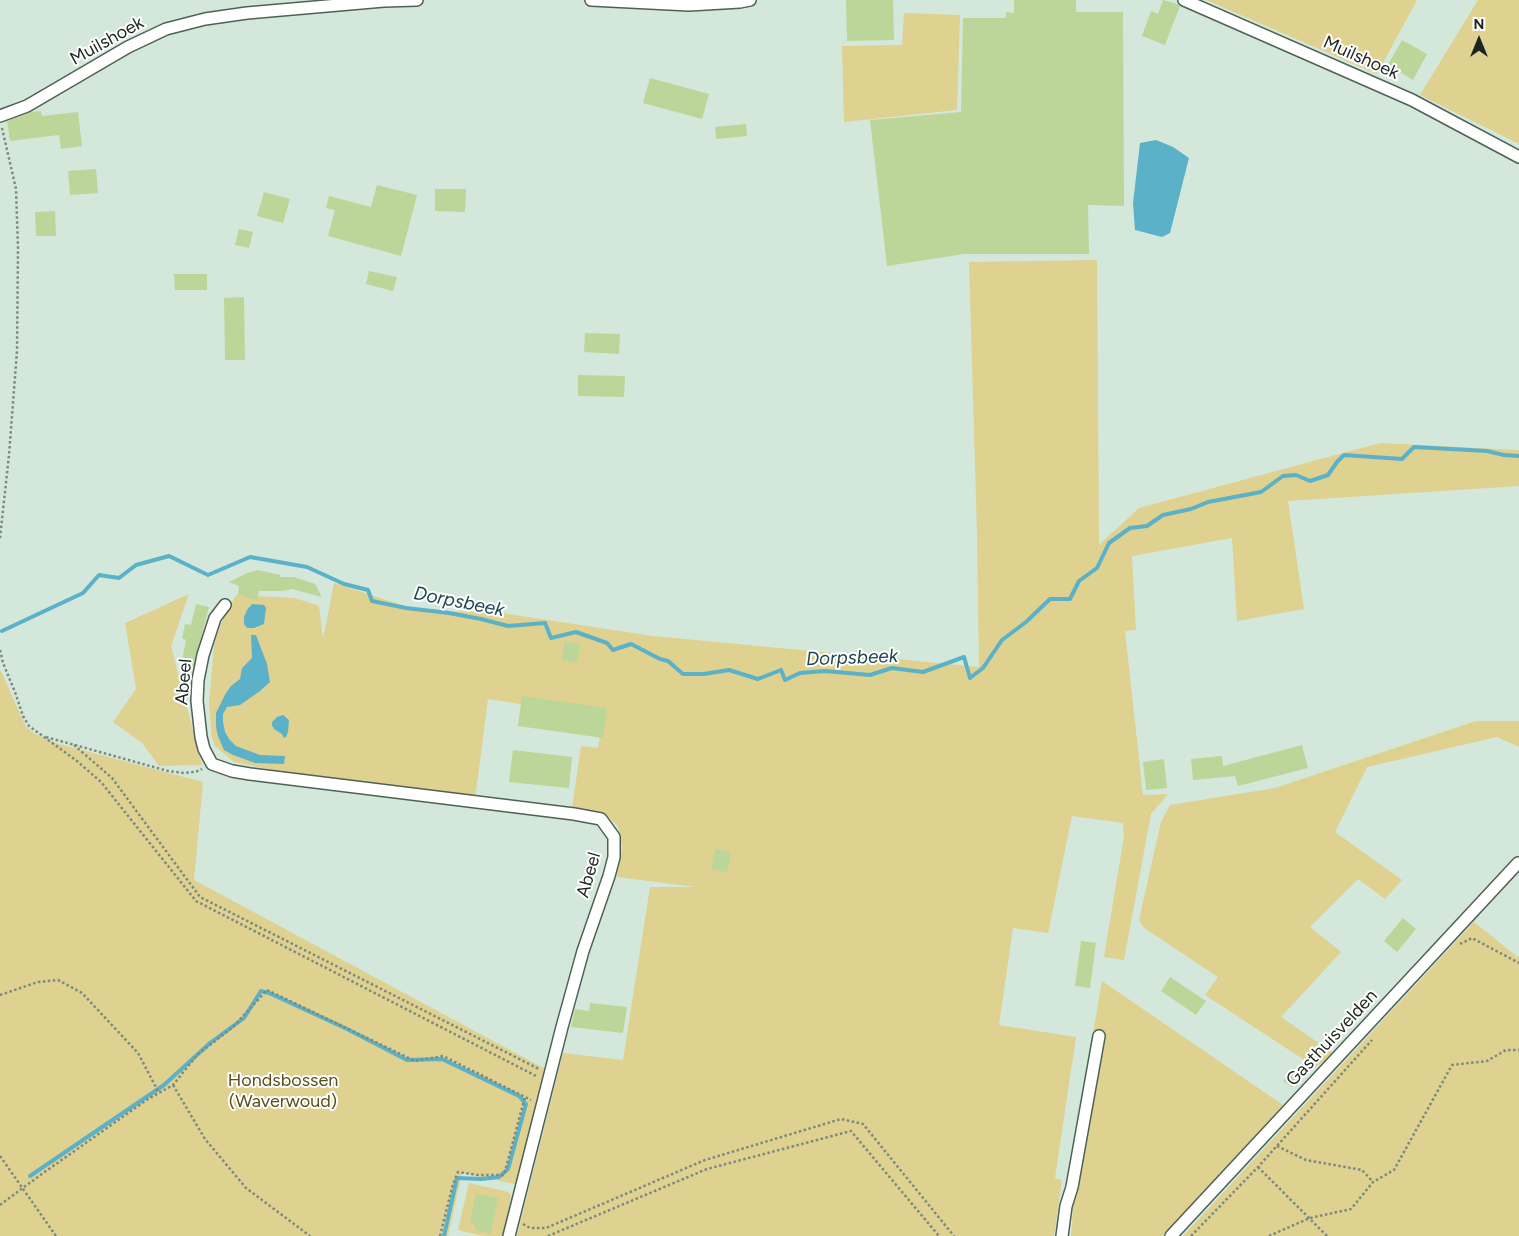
<!DOCTYPE html>
<style>
body{margin:0}
#map{position:relative;width:1519px;height:1236px;overflow:hidden;background:#d3e8da;font-family:Figtree,sans-serif}
canvas{display:block}
.north{position:absolute;left:1454px;top:15px;width:50px;height:50px;-webkit-text-stroke:4px #fff;paint-order:stroke;rotate:0deg;font-size:14px;font-weight:700;line-height:20px;text-align:center;color:#1d2520}
.north::after{content:'';display:block;margin:auto;width:18px;height:22px;background:#1d2520;clip-path:polygon(50% 0,100% 100%,50% 72%,0 100%)}
</style>
<div id="map">
<canvas width="1519" height="1236"></canvas>
<div class="north">N</div>
</div>
<script>
const c = document.querySelector('canvas').getContext('2d');
c.lineJoin = 'round';
function paint(path, color) {
  c.fillStyle = color;
  c.fill(path, 'evenodd');
}
function shape(rows) {
  const path = new Path2D();
  for (const r of rows) {
    path.moveTo(r[0], r[1]);
    for (let i = 2; i < r.length; i += 2) path.lineTo(r[i], r[i + 1]);
  }
  return path;
}
function stroke(path, color, width, dash) {
  c.strokeStyle = color;
  c.lineWidth = width;
  c.lineCap = dash ? 'butt' : 'round';
  c.setLineDash(dash || []);
  c.stroke(path);
}
function label(font, color, halo, rows, align = 'center') {
  c.font = font + ' Figtree,sans-serif';
  c.lineWidth = 4;
  c.setLineDash([]);
  c.textBaseline = 'middle';
  c.strokeStyle = halo;
  c.fillStyle = color;
  for (const [text, x, y, turn = 0] of rows) {
    c.save();
    c.translate(x, y);
    c.rotate((+turn || 0) * Math.PI / 180);
    c.textAlign = isNaN(turn) ? turn : align;
    if (halo) c.strokeText(text, 0, 0);
    c.fillText(text, 0, 0);
    c.restore();
  }
}
const green = shape([
 [1206,0,1417,0,1377,74],
 [1478,0,1519,0,1519,144,1420,95],
 [904,13,960,15,957,110,844,122,842,46,902,45],
 [1097,260,1099,545,1139,508,1380,443,1519,450,1519,486,1288,501,1304,609,1237,621,1232,538,1132,556,1136,630,1125,631,1143,795,1168,794,1151,814,1124,960,1104,957,1124,836,1123,823,1072,816,1048,933,1013,928,999,1025,1076,1037,1055,1178,1062,1180,1054,1236,517,1236,563,1053,623,1060,650,887,695,887,617,877,622,847,618,826,603,812,572,808,581,746,598,748,603,717,488,699,475,799,297,775,234,762,215,746,212,738,209,703,214,645,221,624,236,595,295,598,319,606,323,639,334,583,417,610,501,613,653,636,979,667,977,533,969,262],
 [189,594,171,646,202,765,159,766,142,743,113,722,136,689,125,623],
 [0,671,1,671,26,727,35,734,59,744,203,782,194,880,549,1071,515,1184,462,1173,448,1236,0,1236],
 [1476,721,1519,721,1519,747,1497,737,1367,767,1335,832,1402,880,1385,899,1358,879,1310,927,1341,952,1281,1017,1336,1055,1315,1067,1205,995,1218,977,1143,927,1139,920,1161,822,1170,805,1275,788],
 [1474,922,1519,958,1519,1236,1183,1236],
 [1102,981,1283,1105,1163,1236,1071,1236,1072,1226,1074,1181,1072,1157],
 [469,1183,508,1192,511,1195,504,1236,483,1236,458,1230]
]);
const water = shape([
 [1156,140,1173,147,1189,158,1170,233,1162,237,1135,230,1133,203,1140,143],
 [252,604,264,605,266,608,264,624,254,628,247,628,244,624,244,617,247,610],
 [251,635,256,635,267,664,270,682,260,691,240,705,227,707,223,714,223,722,225,732,229,739,236,746,260,755,285,756,284,764,255,763,233,755,224,750,218,736,216,727,216,713,226,693,231,686,240,679,242,668,252,658],
 [283,715,289,720,288,732,286,737,284,738,282,734,274,729,272,725,272,722,277,717]
]);
const stream = shape([
 [2,631,83,593,99,575,119,578,136,565,169,556,208,575,250,557,307,567,344,584,368,590,372,601,406,608,449,613,481,619,508,626,545,623,551,638,576,632,607,643,613,650,631,644,660,659,668,661,683,674,704,674,729,670,758,679,781,670,785,680,800,673,825,671,870,675,892,668,923,672,964,657,970,678,983,668,1002,640,1026,622,1050,599,1070,599,1079,581,1097,568,1109,543,1130,528,1147,526,1163,515,1191,509,1208,502,1261,492,1283,476,1296,475,1310,481,1328,475,1337,462,1344,455,1402,459,1414,447,1487,451,1504,455,1519,456],
 [30,1176,164,1085,210,1043,244,1018,261,991,269,993,347,1029,407,1060,442,1059,519,1096,526,1104,508,1169,499,1177,481,1179,457,1178,444,1236]
]);
const building = shape([
 [846,0,893,0,894,40,847,41],
 [1014,0,1076,0,1076,12,1123,12,1124,206,1088,205,1089,254,964,254,887,266,870,120,961,112,963,18,1006,18,1006,12,1014,13],
 [1163,0,1178,4,1180,6,1165,45,1142,36,1151,11,1158,14],
 [1402,40,1427,54,1413,80,1388,65],
 [650,78,709,94,702,119,643,103],
 [41,111,42,116,78,112,82,146,61,149,59,135,10,141,7,121,31,112],
 [746,124,747,136,716,139,715,127],
 [96,169,98,193,70,195,68,171],
 [377,185,417,195,401,256,328,236,335,210,326,208,329,196,371,207],
 [435,189,466,189,465,212,435,211],
 [264,192,290,199,283,223,257,216],
 [55,211,56,236,36,236,35,212],
 [239,229,253,232,249,248,235,245],
 [369,271,397,277,393,291,366,284],
 [174,274,207,274,207,290,175,290],
 [244,297,245,360,225,360,224,298],
 [585,333,620,334,619,354,584,352],
 [578,375,625,376,624,397,578,396],
 [258,570,280,575,280,577,294,577,315,584,322,597,292,589,283,591,259,591,257,600,238,595,239,586,229,582,247,573],
 [196,604,209,607,193,669,181,666,186,640,182,638,185,624,191,625],
 [565,641,580,644,577,663,562,660],
 [522,696,607,708,603,738,518,726],
 [1302,745,1308,768,1238,786,1235,776,1193,780,1191,759,1222,756,1223,766],
 [513,750,572,757,569,788,509,782],
 [1164,759,1167,788,1146,790,1143,762],
 [715,849,731,852,727,872,711,869],
 [1403,918,1416,929,1397,952,1384,941],
 [1081,941,1096,943,1090,988,1075,986],
 [1170,977,1206,1001,1196,1015,1161,991],
 [590,1003,627,1007,623,1033,571,1027,575,1009,589,1011],
 [1291,1071,1299,1077,1292,1087,1283,1081],
 [476,1194,498,1198,491,1234,476,1230,474,1223,470,1222]
]);
const path = shape([
 [0,538,9,455,17,351,18,247,16,189,2,128],
 [0,650,3,663,15,692,23,716,29,726,77,761,101,782,196,901,538,1077],
 [46,737,168,771,184,773,195,772,202,769],
 [74,745,112,778,200,897,539,1069],
 [1460,944,1472,938,1519,963],
 [0,995,38,982,58,980,82,993,138,1053,159,1093],
 [173,1085,205,1139,246,1188,310,1236],
 [1277,1146,1306,1160,1362,1170,1373,1182],
 [0,1156,56,1236],
 [1258,1167,1327,1236],
 [0,1205,39,1176,148,1099,173,1085,197,1055,233,1027,267,990,415,1061,443,1056,531,1100],
 [523,1224,530,1228,546,1228,705,1160,841,1119,863,1124,954,1236],
 [440,1236,453,1184,458,1172,478,1175,504,1175,525,1097],
 [548,1236,707,1169,851,1131,939,1236],
 [1191,1236,1258,1167,1372,1040],
 [1269,1236,1310,1218,1351,1209,1373,1182,1394,1170,1452,1065,1487,1061,1506,1050,1519,1050]
]);
const street = shape([
 [591,0,689,5,740,2,750,0],
 [1184,0,1412,100,1519,157],
 [0,116,27,106,128,47,166,29,205,19,247,13,384,1,417,0],
 [225,605,215,618,203,655,198,680,197,701,201,737,204,749,212,764,232,771,250,774,574,814,601,819,614,837,614,857,609,876,583,951,562,1027,509,1236],
 [1062,1236,1066,1206,1072,1187,1099,1036],
 [1171,1236,1518,863]
]);
const streetNames = [
 ["Muilshoek",107,41,-29],
 ["Muilshoek",1361,58,24],
 ["Abeel",184,682,-85],
 ["Abeel",589,875,-74],
 ["Gasthuisvelden",1332,1038,-47]
];
const parkNames = [
 ["Hondsbossen",283,1081],
 ["(Waverwoud)",283,1102]
];
const waterNames = [
 ["Dorpsbeek",459,602,11],
 ["Dorpsbeek",852,658,-2]
];
paint(green, '#dfd18f');
paint(water, '#5bb1c7');
stroke(stream, '#5bb1c7', 4);
paint(building, '#bbd698');
stroke(street, '#4e6155', 14);
stroke(path, '#7b8a80', 2.5, [2.5, 2.5]);
stroke(street, '#fff', 11);
label('18px', '#1d2520', '#fff', streetNames);
label('18px', '#594f1b', '#fff', parkNames);
label('italic 19px', '#1e4650', '#fff', waterNames);
</script>
